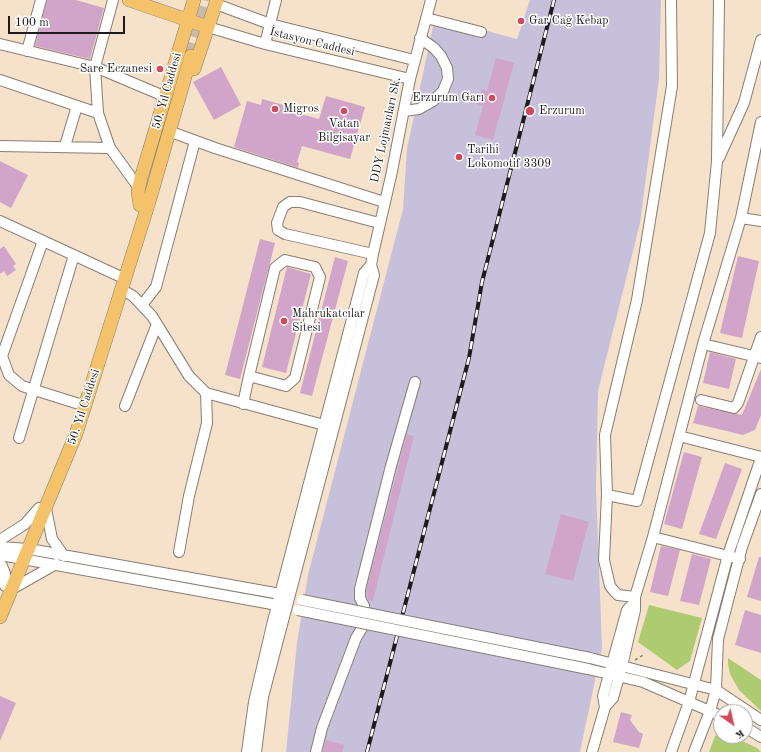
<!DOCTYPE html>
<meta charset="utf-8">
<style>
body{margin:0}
#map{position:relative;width:761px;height:752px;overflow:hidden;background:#f6e1ca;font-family:"Old Standard TT",serif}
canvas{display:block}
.north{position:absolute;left:713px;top:704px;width:40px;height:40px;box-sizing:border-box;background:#fff;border:1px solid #a4a4a4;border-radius:50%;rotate:146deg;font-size:11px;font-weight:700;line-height:16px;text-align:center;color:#1c1c1c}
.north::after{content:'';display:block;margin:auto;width:14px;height:18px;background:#d1495b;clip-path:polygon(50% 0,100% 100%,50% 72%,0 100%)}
.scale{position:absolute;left:8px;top:16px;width:117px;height:18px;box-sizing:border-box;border:2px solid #1c1c1c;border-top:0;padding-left:5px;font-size:12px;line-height:14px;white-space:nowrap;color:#1c1c1c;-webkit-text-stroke:3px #fff;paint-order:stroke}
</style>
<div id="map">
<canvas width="761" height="752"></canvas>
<div class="north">K</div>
<div class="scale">100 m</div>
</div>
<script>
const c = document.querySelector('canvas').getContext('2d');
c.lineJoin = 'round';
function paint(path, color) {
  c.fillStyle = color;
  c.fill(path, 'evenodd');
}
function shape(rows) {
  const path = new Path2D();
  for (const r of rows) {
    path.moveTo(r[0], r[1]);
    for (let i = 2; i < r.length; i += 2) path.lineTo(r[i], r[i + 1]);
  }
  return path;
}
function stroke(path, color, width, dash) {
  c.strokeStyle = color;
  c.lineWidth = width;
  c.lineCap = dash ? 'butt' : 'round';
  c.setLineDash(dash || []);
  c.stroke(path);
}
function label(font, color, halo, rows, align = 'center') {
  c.font = font + ' "Old Standard TT",serif';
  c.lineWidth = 3;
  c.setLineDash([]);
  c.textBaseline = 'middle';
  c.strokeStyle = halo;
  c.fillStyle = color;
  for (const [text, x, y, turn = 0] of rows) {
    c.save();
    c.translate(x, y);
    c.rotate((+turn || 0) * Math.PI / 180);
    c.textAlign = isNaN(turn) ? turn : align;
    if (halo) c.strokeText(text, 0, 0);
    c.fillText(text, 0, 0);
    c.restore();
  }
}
const industrial = shape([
 [530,0,661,0,659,79,640,223,598,391,596,488,602,647,580,752,286,752,297,643,308,575,403,209,407,149,435,17,517,39]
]);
const green = shape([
 [649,605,702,618,690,661,677,670,638,642],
 [728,658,761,680,761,711,739,690,730,674,728,664],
 [721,735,732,736,757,748,761,752,709,752,715,736]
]);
const building = shape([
 [47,0,76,0,104,8,90,59,35,46],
 [496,58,514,63,493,140,475,135,483,106,477,104,482,89,487,91],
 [221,67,241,105,214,120,193,82],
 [326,96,365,107,350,159,302,146,297,162,299,163,298,168,234,147,247,101,261,105,262,99,291,107,290,111,319,119],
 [0,161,28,175,11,208,0,202],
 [260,239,275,243,240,379,225,375],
 [4,246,16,264,13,266,16,270,7,276,4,271,0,274,0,249],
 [738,256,759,261,742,338,720,333],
 [335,257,348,261,312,396,300,393],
 [287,267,311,274,286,373,262,367],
 [710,352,736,359,729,389,703,383],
 [761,369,761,415,755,430,743,435,693,423,698,406,742,415],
 [407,434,414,436,373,601,368,600,366,590],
 [684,452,702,457,682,529,664,524],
 [725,463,742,469,716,539,699,534],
 [561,514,589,522,573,581,545,574],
 [661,546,680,550,668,596,650,592],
 [692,554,711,559,699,605,680,601],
 [759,557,761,557,761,601,747,597],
 [745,610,761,615,761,653,735,645],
 [0,696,16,703,0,741],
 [621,712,632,715,630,720,639,732,643,734,639,748,613,742],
 [326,740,344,745,342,752,323,752]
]);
const majorTunnel = shape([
 [191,56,208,0]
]);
const path = shape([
 [635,660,645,654]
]);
const minor = shape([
 [113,0,95,67,98,113,110,148,139,188],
 [216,4,270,24,414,60],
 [426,18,481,32],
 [208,27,265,44,410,79],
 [0,44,95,67,159,94,165,98],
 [265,44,276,0],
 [27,51,41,0],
 [0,80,98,113],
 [404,111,419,109,433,101,443,91,448,79,447,68,441,56,434,48,420,38],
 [174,133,215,148,384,202],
 [0,146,110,148],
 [65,146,77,106],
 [719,158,744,103,761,40],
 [741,218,761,221],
 [0,221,119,276],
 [43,241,2,356,9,375,22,386,79,404],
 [373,254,285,234,278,230,277,223,283,207,290,202,300,202,379,223],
 [121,289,133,296,152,316,189,376,206,393,324,425],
 [142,305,156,287,195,141],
 [703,344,761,358],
 [701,400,734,408,738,403,761,337],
 [243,404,249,376,275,268,285,260,315,267,320,277,295,378,286,386,249,376],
 [125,406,157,324],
 [679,436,761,457],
 [19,438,74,255],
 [607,495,637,501,710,233,717,161,719,0],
 [46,509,52,539,64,556],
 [0,540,25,524,39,508],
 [0,547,29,549,286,595],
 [179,552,189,496,207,423,206,393],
 [0,555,283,606],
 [740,559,653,537,703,344,741,218,761,122],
 [0,562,5,573,5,586],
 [12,589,56,564],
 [635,597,618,595,614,591,610,586,604,560,607,495,605,435,637,300,672,86,671,0],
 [634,603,627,610,603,696,605,707,613,698,622,666,635,610,635,597,653,537],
 [590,658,716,690,761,720],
 [588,669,643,682,721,716],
 [745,727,761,737],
 [247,752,254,702,273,621,364,273,371,265],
 [256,752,263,697,374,275,371,265,373,254,391,176,410,79,431,0],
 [316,752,322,728,356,638,362,628,365,616,364,606,360,598,360,589,391,466,415,382],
 [592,752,605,707],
 [671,752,689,702,728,555,761,458],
 [694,752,710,711,716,690,718,639,742,547,761,494]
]);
const major = shape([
 [129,0,208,27],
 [194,69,217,0],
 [140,205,138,192,141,178,194,0],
 [0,617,76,434,149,202,191,56]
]);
const rail = shape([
 [367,752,469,358,482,282,554,0]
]);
const minorBridge = shape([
 [302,600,590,658],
 [298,610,588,669]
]);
const markers = [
 [521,21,4,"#d1495b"],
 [160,69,4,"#d1495b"],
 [492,98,4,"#d1495b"],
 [275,109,4,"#d1495b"],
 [344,111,4,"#d1495b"],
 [530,111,5,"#d1495b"],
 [459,157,4,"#d1495b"],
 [284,321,4,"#d1495b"]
];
const poiNames = [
 ["Gar Cağ Kebap",529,21],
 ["Sare Eczanesi",152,69,"right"],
 ["Erzurum Garı",484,98,"right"],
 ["Migros",283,109],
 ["Erzurum",539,111],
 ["Vatan",344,124,"center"],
 ["Bilgisayar",344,138,"center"],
 ["Tarihi",467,150],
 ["Lokomotif 3309",467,164],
 ["Mahrukatcılar",292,314],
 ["Sitesi",292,328]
];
const streetNames = [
 ["İstasyon Caddesi",312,42,14],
 ["50. Yıl Caddesi",167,91,-74],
 ["DDY Lojmanları Sk.",386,130,-78],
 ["50. Yıl Caddesi",84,407,-72]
];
paint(industrial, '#c6c0da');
paint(green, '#afcb71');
paint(building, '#d1a5ca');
stroke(majorTunnel, '#cabaa7', 13, [13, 6]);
stroke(minor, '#897e73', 12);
stroke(major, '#897e73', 14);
stroke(path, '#897e73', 1.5, [3, 3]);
stroke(minor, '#fff', 10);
stroke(major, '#f3c26a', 13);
stroke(rail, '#1c1c1c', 4);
stroke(rail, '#fff', 2.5, [8]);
stroke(minorBridge, '#897e73', 12, []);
stroke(minorBridge, '#fff', 10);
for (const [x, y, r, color] of markers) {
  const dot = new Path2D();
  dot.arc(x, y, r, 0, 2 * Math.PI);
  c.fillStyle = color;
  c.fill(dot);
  stroke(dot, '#fff', 1.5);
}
label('12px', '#1c1c1c', '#fff', poiNames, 'left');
label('12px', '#1c1c1c', '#fff', streetNames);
</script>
